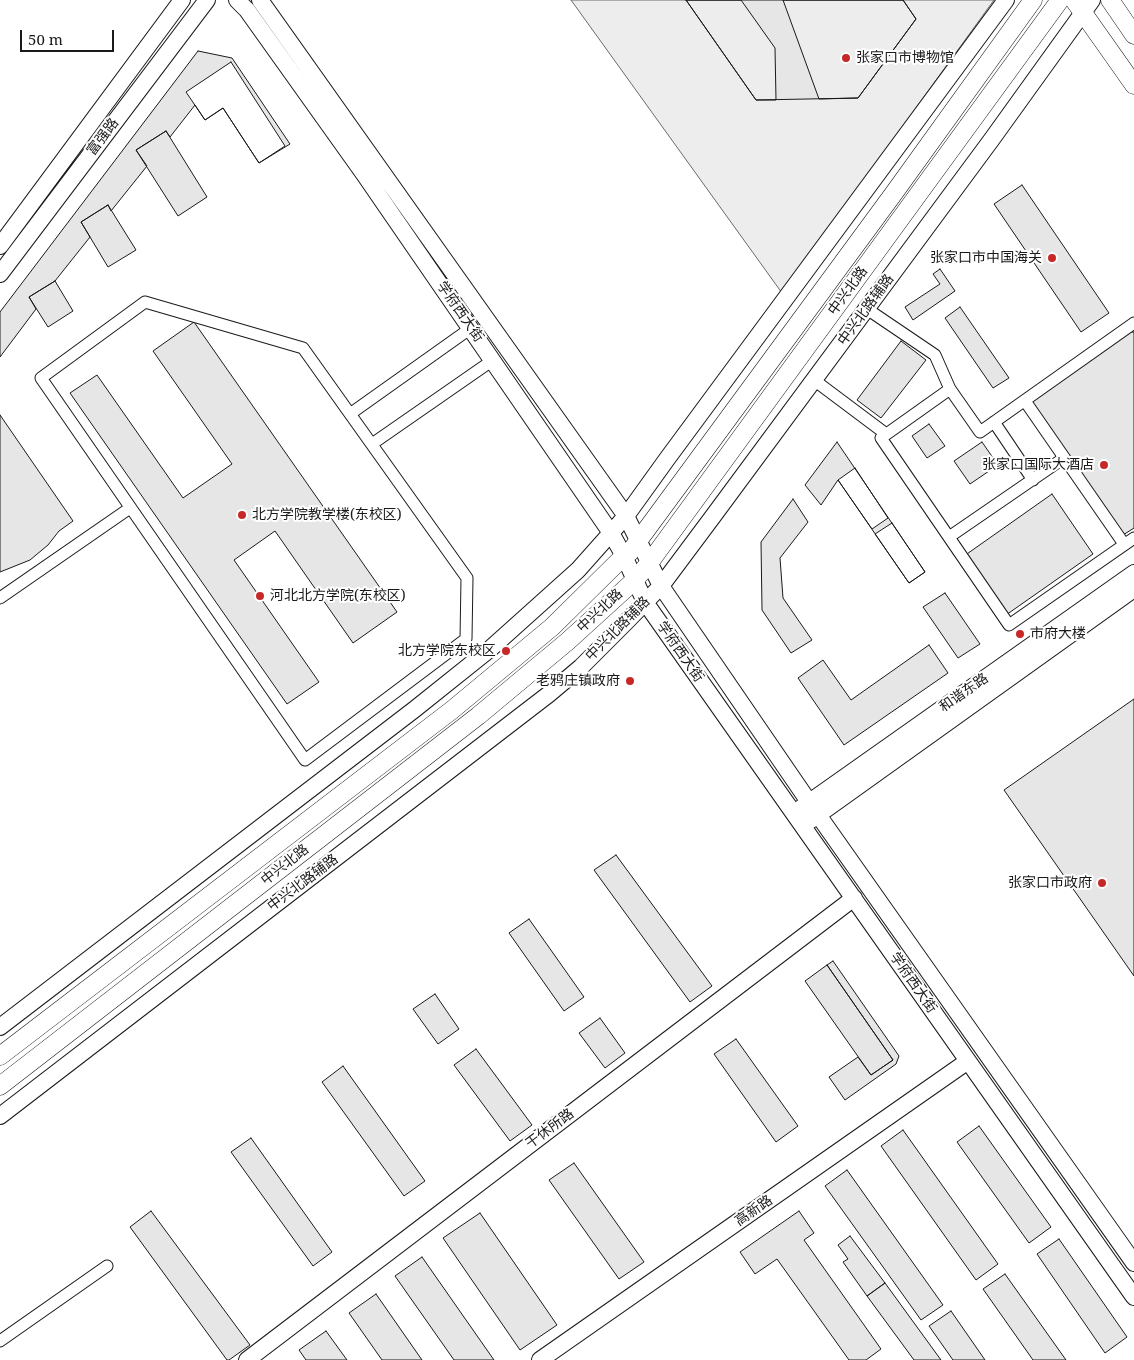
<!DOCTYPE html>
<meta charset="utf-8">
<style>
body{margin:0}
#map{position:relative;width:1134px;height:1360px;overflow:hidden;background:#fff;font-family:"Noto Serif",serif}
canvas{display:block}
.scale{position:absolute;left:20px;top:30px;width:94px;height:22px;box-sizing:border-box;border:2px solid #1a1a1a;border-top:0;padding-left:6px;font-size:15px;line-height:18px;white-space:nowrap;color:#1a1a1a;-webkit-text-stroke:4px #fff;paint-order:stroke}
</style>
<div id="map">
<canvas width="1134" height="1360"></canvas>
<div class="scale">50 m</div>
</div>
<script>
const c = document.querySelector('canvas').getContext('2d');
c.lineJoin = 'round';
function paint(path, color) {
  c.fillStyle = color;
  c.fill(path, 'evenodd');
}
function shape(rows) {
  const path = new Path2D();
  for (const r of rows) {
    path.moveTo(r[0], r[1]);
    for (let i = 2; i < r.length; i += 2) path.lineTo(r[i], r[i + 1]);
  }
  return path;
}
function stroke(path, color, width, dash) {
  c.strokeStyle = color;
  c.lineWidth = width;
  c.lineCap = dash ? 'butt' : 'round';
  c.setLineDash(dash || []);
  c.stroke(path);
}
function label(font, color, halo, rows, align = 'center') {
  c.font = font + ' "Noto Serif","Noto Sans SC",serif';
  c.lineWidth = 4;
  c.setLineDash([]);
  c.textBaseline = 'middle';
  c.strokeStyle = halo;
  c.fillStyle = color;
  for (const [text, x, y, turn = 0] of rows) {
    c.save();
    c.translate(x, y);
    c.rotate((+turn || 0) * Math.PI / 180);
    c.textAlign = isNaN(turn) ? turn : align;
    if (halo) c.strokeText(text, 0, 0);
    c.fillText(text, 0, 0);
    c.restore();
  }
}
const built = shape([
 [571,0,994,0,782,293,571,0]
]);
const building = shape([
 [686,0,741,0,775,48,776,100,756,100,686,0],
 [686,0,903,0,916,19,858,98,756,100,686,0],
 [783,0,903,0,916,19,858,98,819,99,783,0],
 [198,51,232,58,290,144,259,163,223,108,205,120,195,105,170,137,166,131,136,150,147,166,111,211,108,205,81,222,90,237,55,281,29,297,36,309,0,357,0,312,198,51],
 [231,62,285,146,259,163,223,108,205,120,186,92,231,62],
 [166,131,207,197,178,216,136,150,166,131],
 [1022,185,1109,313,1081,332,994,204,1022,185],
 [108,205,136,250,108,267,81,222,108,205],
 [940,269,955,291,913,320,905,307,940,284,933,274,940,269],
 [55,281,73,311,48,327,29,297,55,281],
 [960,307,1009,378,993,388,945,318,960,307],
 [194,322,397,612,353,643,275,531,234,560,319,682,287,704,70,393,97,375,183,498,232,464,153,351,194,322],
 [1129,332,1134,332,1134,528,1123,535,1031,402,1129,332],
 [901,341,926,360,881,418,857,400,901,341],
 [0,415,73,521,59,531,48,545,30,560,0,572,0,415],
 [929,424,945,446,927,458,912,436,929,424],
 [837,442,925,572,909,583,838,480,821,505,805,485,837,442],
 [982,442,998,465,970,484,954,461,982,442],
 [855,468,888,518,872,529,838,480,855,468],
 [1052,494,1093,554,1006,615,964,556,1052,494],
 [793,499,808,522,780,558,783,598,812,640,791,653,762,610,761,542,793,499],
 [892,523,925,572,909,583,875,534,892,523],
 [945,593,980,644,958,658,923,607,945,593],
 [929,645,948,673,844,745,798,678,823,660,851,700,929,645],
 [1134,699,1134,976,1004,790,1134,699],
 [616,855,712,986,690,1002,594,870,616,855],
 [529,919,584,997,564,1011,509,933,529,919],
 [833,961,899,1056,896,1064,845,1100,829,1077,858,1057,871,1075,893,1060,827,965,833,961],
 [827,965,893,1060,871,1075,805,981,827,965],
 [435,994,459,1029,438,1044,413,1009,435,994],
 [600,1018,625,1053,605,1068,579,1033,600,1018],
 [736,1039,798,1126,776,1142,714,1054,736,1039],
 [476,1049,532,1125,510,1141,454,1065,476,1049],
 [343,1066,425,1181,404,1196,322,1082,343,1066],
 [979,1126,1051,1227,1029,1243,957,1142,979,1126],
 [903,1130,998,1264,976,1280,881,1146,903,1130],
 [251,1138,332,1252,313,1266,231,1152,251,1138],
 [574,1163,644,1262,619,1279,549,1180,574,1163],
 [847,1170,943,1305,921,1320,825,1186,847,1170],
 [151,1211,250,1345,229,1360,227,1360,130,1227,151,1211],
 [799,1211,814,1233,804,1240,881,1349,866,1360,849,1360,777,1259,755,1274,740,1252,799,1211],
 [480,1213,557,1325,520,1350,443,1238,480,1213],
 [850,1236,885,1283,867,1296,843,1262,848,1259,838,1245,850,1236],
 [1059,1239,1127,1337,1105,1353,1037,1254,1059,1239],
 [422,1257,494,1360,454,1360,395,1276,422,1257],
 [1005,1274,1066,1360,1033,1360,983,1289,1005,1274],
 [885,1283,941,1360,914,1360,867,1296,885,1283],
 [376,1294,422,1360,382,1360,349,1313,376,1294],
 [951,1311,985,1360,953,1360,929,1326,951,1311],
 [326,1331,347,1360,306,1360,299,1350,326,1331]
]);
const street = shape([
 [145,302,303,348,467,578,466,639,305,760,41,378,145,302],
 [867,309,935,355,950,389,980,432,1134,323],
 [814,380,886,434],
 [950,389,881,438,1009,625,1134,538],
 [1025,401,1124,544],
 [350,414,471,328],
 [994,422,1033,480],
 [372,444,493,360],
 [949,537,1064,458],
 [0,598,130,508],
 [0,1341,107,1266]
]);
const secondary = shape([
 [237,0,247,10,364,174,611,533,624,556,645,602,1134,1297],
 [260,0,626,516,661,586,809,802,1134,1263],
 [0,246,182,0],
 [0,274,207,0],
 [801,808,1134,573],
 [811,820,1134,589],
 [0,1027,415,709,490,649,578,570,626,516,667,459,1006,0],
 [0,1116,549,694,581,667,626,622,661,586,714,515,992,139,1092,0],
 [247,1360,854,898],
 [540,1360,968,1061]
]);
const primary = shape([
 [1074,0,1134,85],
 [1110,0,1134,35],
 [0,1056,452,710,552,627,624,556,630,552,894,193,1033,0],
 [0,1086,478,716,568,641,635,580,650,562,1060,0]
]);
const markers = [
 [846,58,5,"#c62828"],
 [1052,258,5,"#c62828"],
 [1104,465,5,"#c62828"],
 [242,515,5,"#c62828"],
 [260,596,5,"#c62828"],
 [1020,634,5,"#c62828"],
 [506,651,5,"#c62828"],
 [630,681,5,"#c62828"],
 [1102,883,5,"#c62828"]
];
const poiNames = [
 ["张家口市博物馆",856,58,"left"],
 ["张家口市中国海关",1042,258],
 ["张家口国际大酒店",1094,465],
 ["北方学院教学楼(东校区)",252,515,"left"],
 ["河北北方学院(东校区)",270,596,"left"],
 ["市府大楼",1030,634,"left"],
 ["北方学院东校区",496,651],
 ["老鸦庄镇政府",620,681],
 ["张家口市政府",1092,883]
];
const streetNames = [
 ["富强路",103,137,-53],
 ["中兴北路",848,291,-54],
 ["中兴北路辅路",866,310,-54],
 ["学府西大街",460,312,55],
 ["中兴北路",600,611,-43],
 ["中兴北路辅路",618,629,-45],
 ["学府西大街",680,652,55],
 ["和谐东路",964,693,-35],
 ["中兴北路",285,865,-38],
 ["中兴北路辅路",303,883,-37],
 ["学府西大街",913,983,55],
 ["干休所路",550,1129,-37],
 ["高新路",754,1211,-35]
];
paint(built, '#ededed');
stroke(built, '#6a6a6a', 1);
paint(building, '#e6e6e6');
stroke(building, '#1a1a1a', 1);
stroke(street, '#1a1a1a', 13);
stroke(secondary, '#1a1a1a', 18);
stroke(primary, '#1a1a1a', 19);
stroke(street, '#fff', 11);
stroke(secondary, '#fff', 16);
stroke(primary, '#fff', 18);
for (const [x, y, r, color] of markers) {
  const dot = new Path2D();
  dot.arc(x, y, r, 0, 2 * Math.PI);
  c.fillStyle = color;
  c.fill(dot);
  stroke(dot, '#fff', 2);
}
label('14px', '#1a1a1a', '#fff', poiNames, 'right');
label('14px', '#1a1a1a', '#fff', streetNames);
</script>
